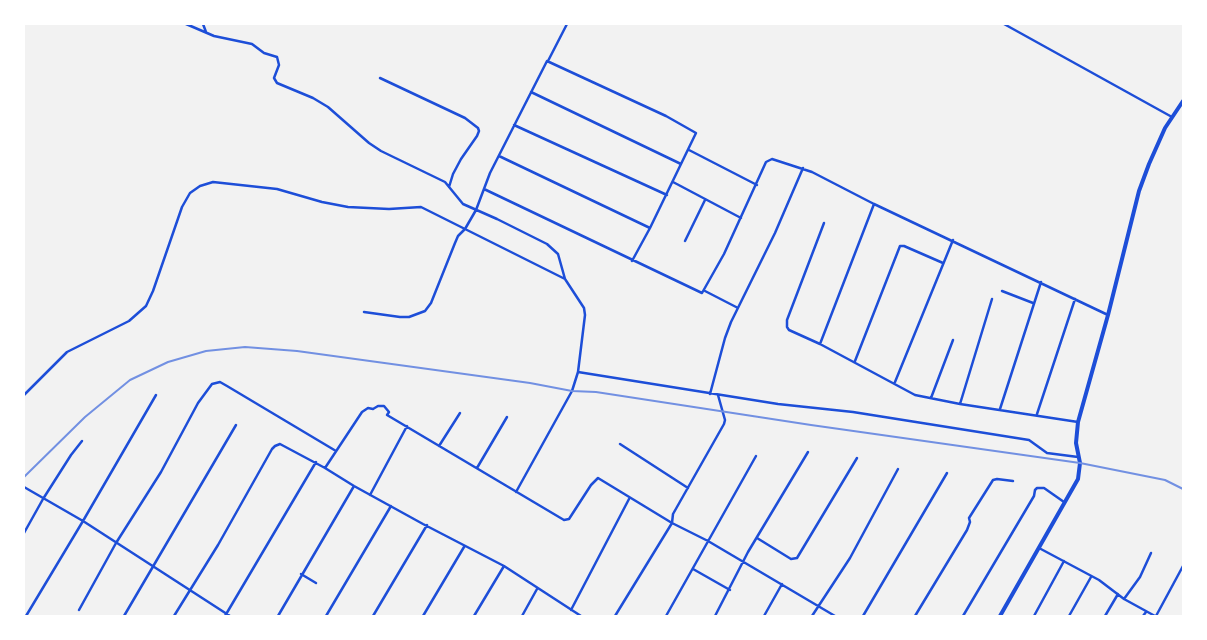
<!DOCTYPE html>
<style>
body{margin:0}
#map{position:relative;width:1207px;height:640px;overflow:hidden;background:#f2f2f2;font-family:Manrope,sans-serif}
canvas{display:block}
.frame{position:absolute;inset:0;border:25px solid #fff;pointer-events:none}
</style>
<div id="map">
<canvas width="1207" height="640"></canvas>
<div class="frame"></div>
</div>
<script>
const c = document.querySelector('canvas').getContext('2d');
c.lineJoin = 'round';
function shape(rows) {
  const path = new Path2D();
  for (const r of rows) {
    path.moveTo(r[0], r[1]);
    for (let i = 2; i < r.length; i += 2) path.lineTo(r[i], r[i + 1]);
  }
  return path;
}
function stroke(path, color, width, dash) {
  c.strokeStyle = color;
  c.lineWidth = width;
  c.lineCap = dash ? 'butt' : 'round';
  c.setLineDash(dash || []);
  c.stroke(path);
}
const minor = shape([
 [186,24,214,36,252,44,264,53,277,57,279,65,274,78,277,83,313,98,328,107,369,143,381,151,445,182,463,204,497,219,547,244,558,254,565,279,584,308,585,315,578,372,572,391,516,492],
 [203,24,206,32],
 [1004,24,1172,117],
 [548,61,567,24],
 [380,78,465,118,478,128,479,131,477,136,461,159,453,174,449,187],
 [531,92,681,164],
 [514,125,667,195],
 [689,150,757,185],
 [499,156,650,228],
 [673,182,741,218],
 [484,189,702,293,724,254,766,162,772,159,812,172,874,204,1108,315],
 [824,223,787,320,787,327,789,330,820,344,915,395,960,404,1078,422],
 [685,241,705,200],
 [705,291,738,308],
 [1002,291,1033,303],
 [364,312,400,317,409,317,425,311,431,303,455,243,458,236,465,229,565,279],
 [820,344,874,204],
 [855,361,900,246,904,246,943,263],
 [578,372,778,404,853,412,1029,440,1047,453,1078,457],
 [895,382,953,240],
 [710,394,725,338,731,322,775,233,803,168],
 [24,395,67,352,129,321,146,306,153,291,182,207,190,193,200,186,213,182,277,189,322,202,348,207,389,209,421,207,465,229,476,210,490,173,547,61,666,116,696,133,650,228,632,261],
 [931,398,953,340],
 [960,404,992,299],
 [1000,409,1041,282],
 [1037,414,1075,299],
 [620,444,688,488],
 [439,446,460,413],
 [325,468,362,412,368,408,373,409,378,406,384,406,389,412,387,415,564,520,569,519,591,485,598,478,672,523,708,541,835,616],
 [477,468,507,417],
 [24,487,83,521,230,616],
 [370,495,407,426],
 [24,533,43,499,71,455,82,441],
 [757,538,791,559,797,558,857,458],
 [1039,548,1099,580,1124,599,1155,616],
 [693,569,730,590],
 [301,574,316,583],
 [1124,599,1140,577,1151,553],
 [79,610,116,543,161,472,198,403,212,384,220,382,227,386,336,451],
 [571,610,629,499],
 [26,616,83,521,156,395],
 [124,616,236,425],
 [174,616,218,545,272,449,275,446,280,444,325,468,354,486,423,524,504,566,581,616],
 [225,616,316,462],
 [278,616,354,486],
 [326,616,391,506],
 [373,616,427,525],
 [423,616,464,547],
 [474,616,504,566],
 [522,616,537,589],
 [615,616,672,523,673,514,724,424,725,420,718,395],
 [666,616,756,456],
 [715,616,748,552,808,452],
 [764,616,782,584],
 [812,616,850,558,898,469],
 [863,616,947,473],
 [915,616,967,530,970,522,969,518,993,480,997,479,1013,481],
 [963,616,1034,496,1035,490,1037,488,1044,488,1064,502],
 [1034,616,1064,561],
 [1069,616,1091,577],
 [1105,616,1118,594],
 [1143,616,1146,612],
 [1156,616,1183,566]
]);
const secondary = shape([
 [1000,616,1078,479,1080,463,1076,443,1078,422,1108,315,1139,191,1149,164,1165,128,1183,101]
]);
const rail = shape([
 [24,477,85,417,130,380,168,362,206,351,245,347,297,351,530,383,572,391,596,392,811,425,1080,463,1165,480,1183,489]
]);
stroke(minor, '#1d4ed8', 2.5);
stroke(secondary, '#1d4ed8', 4);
stroke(rail, '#7290e2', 2);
</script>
